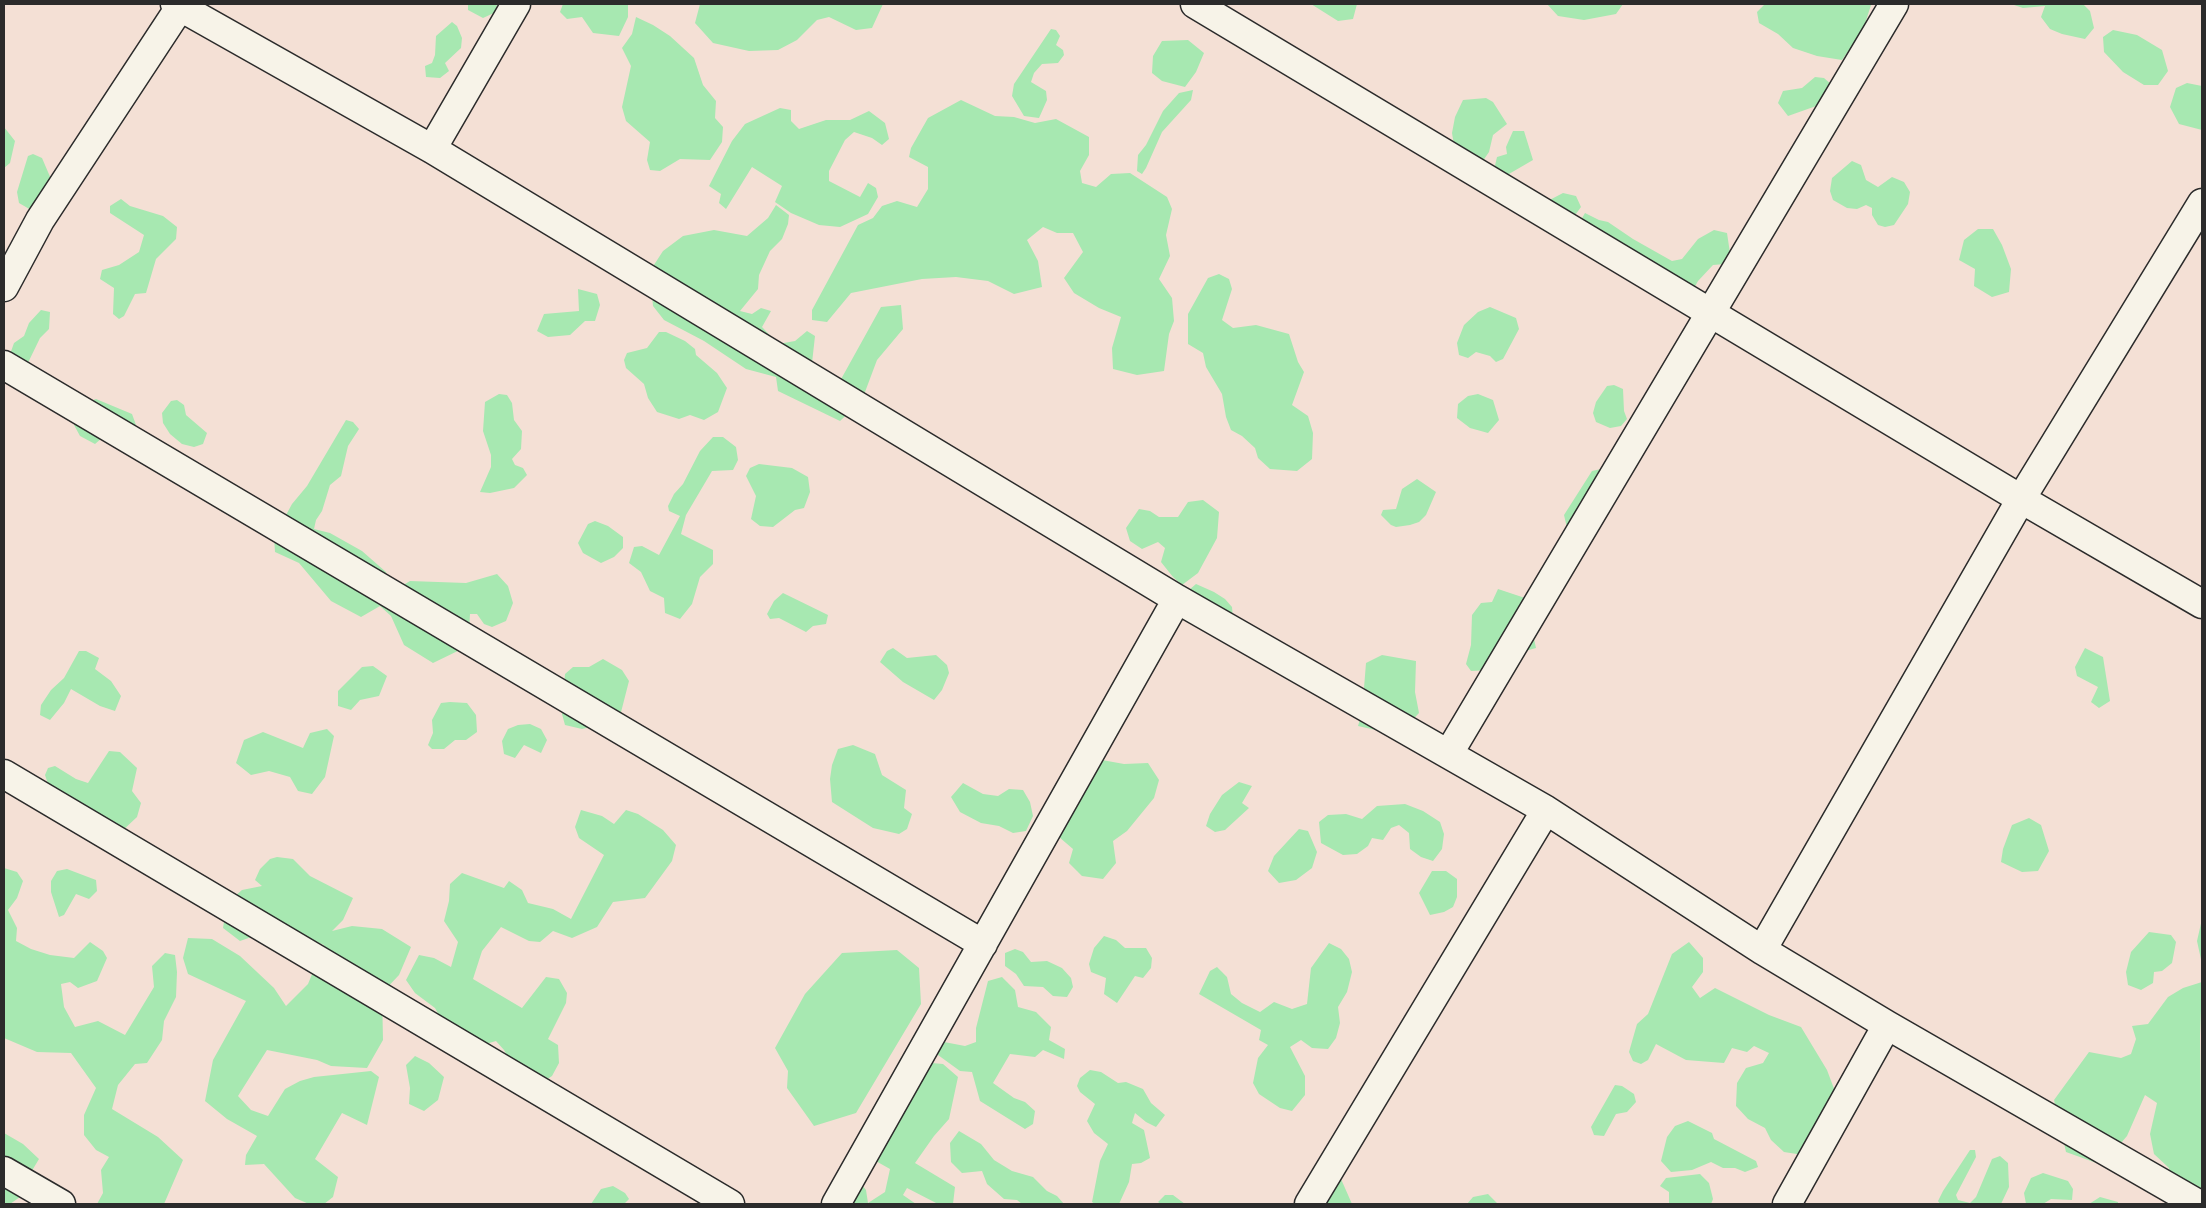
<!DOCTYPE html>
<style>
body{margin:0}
#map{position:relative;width:2206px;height:1208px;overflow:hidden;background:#f4e0d5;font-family:"Indie Flower",sans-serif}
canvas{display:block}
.frame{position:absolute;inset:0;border:5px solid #2b2b2b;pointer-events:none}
</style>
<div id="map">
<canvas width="2206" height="1208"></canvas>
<div class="frame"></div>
</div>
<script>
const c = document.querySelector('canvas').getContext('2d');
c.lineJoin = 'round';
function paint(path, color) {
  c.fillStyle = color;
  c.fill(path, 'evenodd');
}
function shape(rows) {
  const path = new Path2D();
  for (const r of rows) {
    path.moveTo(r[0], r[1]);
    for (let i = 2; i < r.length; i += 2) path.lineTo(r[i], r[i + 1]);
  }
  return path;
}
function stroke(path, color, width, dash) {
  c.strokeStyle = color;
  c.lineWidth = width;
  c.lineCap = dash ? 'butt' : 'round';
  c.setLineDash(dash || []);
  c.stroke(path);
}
const green = shape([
 [468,4,497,4,496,12,483,18,468,10],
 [563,4,628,4,628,17,619,36,593,33,582,17,567,19,560,12],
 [700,4,883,4,872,28,856,30,829,17,817,20,797,40,778,50,749,51,713,43,695,23],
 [1311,4,1357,4,1353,19,1338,21],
 [1547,4,1623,4,1616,14,1584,20,1558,16],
 [1765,4,1870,4,1871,5,1863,30,1842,60,1817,56,1793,48,1778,34,1759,23,1757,12],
 [2011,4,2083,4,2090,11,2094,28,2085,39,2062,34,2050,29,2041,17,2045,6,2023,8],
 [636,17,653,25,670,36,694,58,703,85,716,101,715,118,723,127,722,142,710,160,680,159,660,171,650,170,647,160,650,142,626,121,622,107,631,66,622,48,632,34],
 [452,22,457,26,462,38,461,48,445,63,449,71,440,78,426,77,425,66,432,63,435,55,436,36],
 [1051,29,1056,30,1060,36,1056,45,1063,50,1064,55,1058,63,1042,64,1034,73,1031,82,1046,91,1047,100,1039,118,1024,116,1012,96,1014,84],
 [2113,30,2137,35,2162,50,2168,71,2158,85,2144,85,2123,72,2104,52,2103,37],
 [1188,40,1204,53,1196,72,1185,87,1162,81,1152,73,1153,56,1162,41],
 [1815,77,1824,78,1832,85,1819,105,1788,116,1778,103,1783,91,1802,88],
 [2187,83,2202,86,2202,130,2179,124,2170,107,2176,88],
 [1193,90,1191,100,1162,132,1146,168,1142,174,1137,171,1138,155,1146,145,1163,111,1179,93],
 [1486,98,1493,102,1507,124,1493,135,1489,152,1480,165,1455,151,1452,133,1455,117,1463,100],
 [961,100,995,116,1014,117,1035,123,1056,119,1089,137,1089,155,1080,171,1082,183,1096,187,1111,174,1130,173,1167,197,1172,209,1166,235,1170,256,1159,279,1172,298,1174,321,1169,334,1164,371,1137,375,1113,369,1112,348,1121,317,1099,308,1074,293,1064,278,1083,252,1073,233,1057,233,1043,227,1027,240,1038,261,1042,287,1014,294,988,281,956,277,922,279,851,293,827,322,812,320,812,310,858,225,873,218,882,206,897,201,917,207,928,189,928,167,909,157,911,148,928,118],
 [780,108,791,110,791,121,799,129,826,120,850,120,869,111,885,123,889,139,882,145,872,138,854,132,845,140,829,171,829,181,860,197,868,183,876,188,878,197,868,214,840,227,819,225,791,213,775,202,782,186,752,167,726,209,719,203,721,194,709,186,732,141,745,124],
 [4,127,15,141,10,163,4,168],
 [1513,131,1524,131,1533,160,1502,178,1493,174,1497,157,1507,154,1506,147],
 [33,154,42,158,51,179,31,210,19,203,17,192,28,156],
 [1852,161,1861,165,1866,180,1878,187,1892,177,1904,182,1910,192,1908,204,1894,225,1885,227,1878,225,1872,215,1872,208,1866,205,1857,209,1847,208,1833,200,1830,191,1832,178],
 [1563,193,1576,196,1581,207,1567,226,1540,205],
 [121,199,130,206,163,216,177,227,176,239,156,259,146,293,135,294,124,316,119,319,113,314,114,288,100,279,102,270,119,265,139,252,144,235,110,213,110,206],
 [776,205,789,215,788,224,782,239,770,251,759,275,758,289,740,311,752,314,761,308,771,311,762,327,778,344,795,341,807,331,815,336,811,372,840,381,881,307,901,305,903,329,877,360,862,400,840,421,778,391,776,377,746,369,704,341,664,320,653,306,650,271,663,251,683,236,714,230,747,236,768,218],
 [1585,213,1599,220,1608,222,1633,239,1672,261,1682,259,1698,239,1714,230,1727,233,1730,253,1725,264,1713,265,1698,281,1687,301,1577,227],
 [1978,229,1993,229,2002,245,2011,269,2009,292,1992,297,1974,286,1975,269,1959,260,1964,240],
 [1219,274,1229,279,1232,289,1222,320,1233,328,1256,325,1289,334,1298,362,1304,372,1292,405,1308,416,1313,433,1312,459,1297,471,1270,469,1258,458,1255,448,1242,436,1231,430,1226,417,1222,394,1206,367,1203,353,1188,344,1188,314,1208,278],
 [578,289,597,294,600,305,595,321,585,321,570,335,548,337,537,331,544,314,579,311],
 [1490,307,1516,318,1519,329,1503,359,1496,362,1490,356,1476,352,1468,358,1459,355,1457,343,1464,325,1478,312],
 [41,310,50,312,49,329,40,338,25,369,8,360,14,343,24,336,29,323],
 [659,332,666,332,685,341,695,349,696,355,717,373,727,388,718,412,704,420,690,415,679,419,657,412,648,398,644,384,626,368,624,360,627,353,647,348],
 [1614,385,1623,389,1624,411,1627,419,1621,426,1610,428,1596,422,1593,413,1596,402,1607,386],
 [499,394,507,395,512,403,514,420,522,431,521,449,512,459,515,465,523,468,527,475,514,488,490,493,480,492,491,467,491,455,483,431,485,402],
 [1478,394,1493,400,1499,420,1488,433,1470,428,1457,418,1458,404,1468,396],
 [96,399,132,414,136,425,130,434,109,432,95,444,80,436,74,425,81,405],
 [177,400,184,405,186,415,207,433,203,444,194,447,182,444,170,434,163,423,162,413,171,401],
 [346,420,353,422,359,429,348,446,341,476,330,485,322,511,316,520,314,529,330,533,362,551,386,572,389,587,395,590,410,581,466,583,497,574,508,586,513,603,506,621,492,627,484,624,477,614,470,614,468,646,433,663,404,645,391,616,380,606,361,617,331,601,299,563,275,552,274,537,292,504,307,486],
 [713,437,723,437,736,447,738,460,733,470,712,471,686,515,681,534,713,550,713,564,700,577,692,604,680,619,665,613,664,598,650,591,641,572,629,563,634,547,642,546,659,555,680,516,669,511,668,506,674,494,683,484,700,451],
 [759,464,792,468,808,477,810,492,804,508,795,510,773,527,760,526,751,519,756,496,746,476,750,468],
 [1610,467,1567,528,1564,515,1592,471],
 [1417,479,1436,492,1426,515,1419,522,1410,525,1396,527,1391,525,1381,515,1383,510,1396,509,1402,489],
 [1203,500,1219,512,1217,538,1198,573,1182,585,1173,577,1161,562,1165,548,1158,542,1142,549,1130,541,1126,528,1139,509,1150,511,1159,517,1178,517,1188,502],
 [595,521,608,526,623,537,623,548,614,557,601,563,583,553,578,543,588,524],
 [1196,584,1214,592,1225,599,1232,607,1233,619,1189,590],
 [1498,589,1525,598,1536,648,1507,656,1490,670,1471,671,1466,664,1471,645,1472,615,1481,603,1492,602],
 [783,593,828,615,826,624,813,626,806,632,779,618,770,619,767,614,774,601],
 [893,648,907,658,936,655,947,665,949,673,942,690,934,700,903,682,880,662,887,651],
 [2085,648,2103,657,2110,701,2099,708,2091,702,2098,687,2077,676,2075,667],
 [79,651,86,651,99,658,95,669,111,681,121,696,115,711,100,706,71,689,64,703,50,720,40,715,41,705,51,690,64,678],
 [1382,655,1416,661,1415,692,1419,713,1398,735,1358,726,1366,700,1364,688,1366,663],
 [603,659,622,670,629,681,619,720,582,729,565,725,562,714,565,674,573,667,589,667],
 [373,666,387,676,379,696,360,700,351,710,338,706,338,691,362,667],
 [450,702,467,703,476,715,477,732,466,740,455,740,444,749,432,749,428,745,433,733,432,720,441,703],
 [530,724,541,729,547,740,541,753,524,745,515,758,504,754,502,741,508,729,518,725],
 [327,729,334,736,325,777,312,794,298,791,290,777,269,771,251,775,236,763,244,740,263,732,303,748,310,733],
 [853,745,875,754,882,775,906,790,904,808,912,814,907,829,899,834,873,828,832,802,830,779,832,765,838,749],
 [109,751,120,752,137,768,132,791,141,803,137,817,121,832,49,787,45,775,48,768,55,766,76,779,88,783],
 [1080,756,1124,764,1148,763,1159,780,1154,798,1127,831,1113,841,1116,863,1103,879,1082,876,1069,863,1073,849,1059,837,1049,798,1063,772],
 [1239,782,1252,786,1242,803,1249,808,1225,830,1215,832,1206,826,1210,814,1222,795],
 [963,783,983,794,998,796,1009,789,1023,790,1030,802,1033,816,1026,831,1013,833,999,826,981,823,960,812,951,797],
 [1405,804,1423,811,1440,822,1444,834,1442,849,1433,861,1421,857,1410,849,1409,833,1399,825,1391,828,1383,840,1372,838,1368,846,1357,854,1343,855,1321,843,1319,822,1328,815,1346,814,1362,819,1377,806],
 [581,810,602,816,614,824,626,810,638,814,663,830,676,845,672,861,645,898,613,902,597,927,572,938,553,931,540,942,529,941,501,927,482,951,473,979,522,1008,546,977,559,979,567,993,566,1003,548,1039,558,1045,559,1063,552,1076,543,1082,514,1068,504,1050,496,1041,479,1046,443,1023,435,1008,415,993,406,980,419,955,434,958,451,967,458,942,444,921,449,901,450,884,462,873,504,888,509,881,522,890,528,903,553,909,571,919,604,855,579,838,575,827],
 [2029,818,2041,825,2049,851,2038,871,2022,872,2001,862,2003,849,2012,825],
 [1299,829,1308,831,1317,852,1312,868,1296,880,1279,883,1268,871,1274,856],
 [277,857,293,859,310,876,353,898,343,920,332,931,352,926,382,929,411,947,399,975,382,993,383,1040,367,1068,331,1066,317,1060,267,1050,238,1096,251,1110,268,1116,285,1089,300,1081,314,1077,371,1071,379,1077,367,1125,342,1113,315,1159,338,1177,333,1197,324,1204,309,1204,295,1198,264,1164,245,1165,246,1155,257,1136,227,1119,205,1101,213,1060,246,1001,188,974,183,958,188,938,212,939,240,956,274,988,286,1006,308,984,324,945,303,936,260,934,240,941,223,928,227,903,242,890,262,886,255,880,260,869,270,859],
 [4,868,17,872,23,881,17,898,8,910,17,928,16,941,31,949,50,955,74,958,90,942,103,951,107,958,97,981,78,988,70,982,61,984,64,1007,75,1027,98,1021,125,1035,154,987,152,966,165,953,175,955,177,972,176,997,164,1021,162,1040,147,1063,135,1064,118,1085,112,1109,158,1137,183,1160,164,1204,97,1204,103,1193,101,1170,109,1157,96,1150,84,1135,84,1115,96,1088,71,1053,37,1052,4,1038],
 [67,869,96,880,97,891,89,899,76,894,64,915,59,917,51,892,51,881,57,871],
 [1432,871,1446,871,1457,879,1457,897,1453,907,1444,912,1430,915,1419,893],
 [2202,919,2202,964,2197,941],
 [2149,932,2171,935,2176,942,2172,963,2162,971,2154,972,2153,983,2141,990,2128,985,2126,972,2131,952],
 [1104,936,1116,940,1125,948,1146,948,1152,958,1151,968,1143,978,1135,976,1117,1003,1104,994,1106,978,1091,972,1089,964,1094,948],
 [1689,942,1703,958,1703,972,1692,987,1700,998,1715,988,1769,1015,1801,1027,1827,1070,1836,1094,1803,1155,1784,1152,1771,1140,1765,1128,1748,1119,1736,1106,1737,1083,1746,1068,1763,1063,1769,1053,1754,1046,1747,1052,1732,1048,1724,1063,1686,1060,1656,1044,1648,1060,1641,1064,1633,1061,1629,1052,1637,1024,1648,1014,1672,954],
 [1329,943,1341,949,1349,959,1352,972,1347,992,1338,1007,1340,1023,1336,1038,1328,1049,1312,1048,1301,1040,1290,1047,1305,1076,1305,1095,1292,1111,1280,1108,1259,1094,1253,1083,1258,1058,1268,1045,1259,1040,1261,1030,1199,994,1210,971,1217,967,1227,977,1231,994,1242,1003,1260,1012,1274,1002,1292,1009,1307,1004,1311,968],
 [1015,949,1023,952,1031,962,1047,961,1062,968,1071,978,1073,987,1067,997,1053,996,1043,987,1024,986,1016,974,1005,966,1005,953],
 [897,950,919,968,921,1004,856,1113,814,1126,787,1088,788,1071,775,1048,805,994,842,953],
 [1002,977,1015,990,1018,1007,1036,1012,1051,1027,1049,1040,1065,1049,1064,1059,1043,1050,1035,1057,1010,1054,993,1083,1014,1098,1025,1102,1035,1111,1033,1124,1025,1129,980,1101,972,1072,960,1071,938,1055,938,1047,944,1042,965,1046,976,1042,976,1028,988,981],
 [2202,982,2200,1036,2202,1204,2170,1180,2169,1168,2154,1154,2150,1134,2157,1103,2145,1095,2127,1136,2102,1165,2066,1152,2054,1100,2089,1052,2121,1058,2131,1054,2136,1039,2132,1026,2148,1024,2168,997,2183,988],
 [415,1056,429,1063,444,1077,438,1100,424,1111,409,1104,410,1088,406,1065],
 [932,1063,943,1064,958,1077,949,1119,934,1136,915,1163,955,1187,953,1204,938,1204,907,1188,903,1195,916,1204,839,1204,858,1180,866,1190,868,1203,885,1192,890,1169,874,1160,907,1074],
 [1090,1070,1101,1072,1118,1083,1126,1082,1143,1089,1151,1103,1165,1115,1156,1127,1146,1122,1135,1113,1132,1123,1144,1130,1150,1158,1141,1163,1132,1164,1129,1182,1119,1204,1095,1204,1092,1202,1100,1161,1108,1144,1094,1133,1087,1121,1095,1104,1080,1092,1077,1086,1080,1078],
 [1615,1085,1622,1086,1634,1094,1636,1102,1627,1112,1616,1114,1604,1136,1594,1135,1591,1127],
 [1688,1121,1712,1133,1714,1139,1756,1161,1758,1167,1745,1172,1735,1168,1723,1168,1711,1162,1692,1170,1671,1172,1661,1161,1667,1137,1675,1126],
 [959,1131,981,1144,994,1160,1012,1171,1033,1177,1047,1191,1057,1196,1064,1204,1022,1204,1017,1200,1004,1199,987,1184,982,1171,962,1173,951,1162,950,1143],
 [4,1133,23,1144,39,1159,30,1174,30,1190,10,1204,4,1204],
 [1970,1150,1975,1150,1976,1157,1956,1195,1958,1200,1970,1203,1976,1197,1992,1159,2000,1156,2008,1163,2009,1187,2001,1204,1940,1204,1938,1201,1943,1191],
 [2043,1173,2068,1181,2073,1189,2072,1200,2051,1199,2043,1204,2026,1204,2024,1193,2031,1178],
 [1700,1174,1709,1183,1713,1199,1711,1204,1669,1203,1669,1192,1660,1186,1666,1178],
 [1316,1175,1341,1179,1352,1204,1306,1204],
 [613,1186,625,1193,629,1199,624,1204,591,1204,601,1189],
 [1488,1194,1498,1204,1467,1204,1473,1197],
 [1165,1195,1173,1195,1185,1204,1161,1204,1158,1202],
 [2100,1197,2118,1202,2118,1204,2089,1204]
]);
const street = shape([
 [175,4,432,149,1177,599,1546,810,1762,950,1887,1025,2198,1204],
 [1195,4,2021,499,2202,604],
 [432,149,516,4],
 [4,287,40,220,180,7],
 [4,365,983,944],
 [1449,753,1894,4],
 [4,774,730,1204],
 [1762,950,2021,499,2202,203],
 [4,1171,61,1204],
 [836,1204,1177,599],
 [1309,1204,1546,810],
 [1787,1204,1887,1025]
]);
paint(green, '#a7e8b1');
stroke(street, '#2b2b2b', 31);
stroke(street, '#f7f3e8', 28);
</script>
